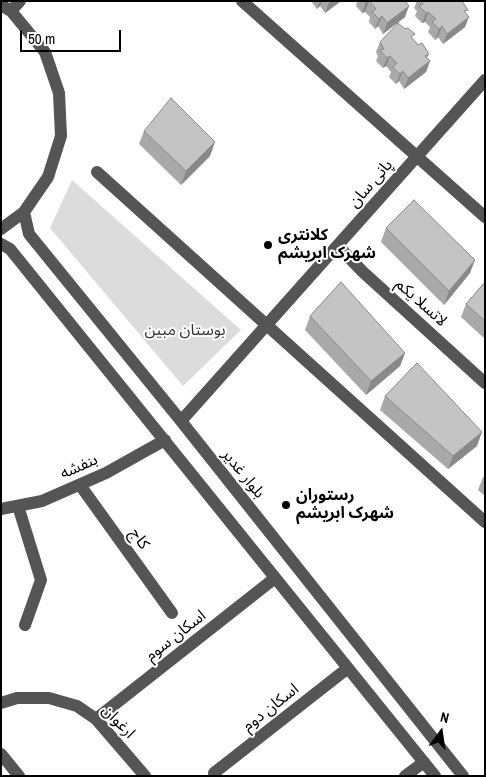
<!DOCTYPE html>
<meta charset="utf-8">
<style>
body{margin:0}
#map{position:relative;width:486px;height:777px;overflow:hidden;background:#fff;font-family:"Archivo Narrow",sans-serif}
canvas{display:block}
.frame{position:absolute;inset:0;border:2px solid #000;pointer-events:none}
.north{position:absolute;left:416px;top:707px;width:50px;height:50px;-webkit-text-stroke:4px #fff;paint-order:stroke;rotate:14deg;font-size:14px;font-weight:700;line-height:20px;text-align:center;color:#000}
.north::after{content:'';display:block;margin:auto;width:18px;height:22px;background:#000;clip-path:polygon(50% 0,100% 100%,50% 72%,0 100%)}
.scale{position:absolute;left:20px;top:30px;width:101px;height:22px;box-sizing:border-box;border:2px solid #000;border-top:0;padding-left:6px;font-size:15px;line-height:18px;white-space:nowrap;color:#000;-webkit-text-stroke:4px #fff;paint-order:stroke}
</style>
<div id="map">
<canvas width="486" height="777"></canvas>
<div class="frame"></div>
<div class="north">N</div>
<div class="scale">50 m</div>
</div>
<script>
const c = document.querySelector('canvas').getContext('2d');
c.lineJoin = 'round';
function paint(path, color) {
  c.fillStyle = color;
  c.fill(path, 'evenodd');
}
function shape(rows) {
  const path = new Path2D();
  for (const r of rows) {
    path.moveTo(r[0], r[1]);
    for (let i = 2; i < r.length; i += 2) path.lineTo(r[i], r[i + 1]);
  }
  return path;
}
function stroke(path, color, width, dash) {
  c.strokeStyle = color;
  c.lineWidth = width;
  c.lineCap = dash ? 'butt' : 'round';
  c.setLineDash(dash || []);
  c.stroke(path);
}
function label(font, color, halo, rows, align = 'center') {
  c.font = font + ' "Archivo Narrow","Noto Sans Arabic",sans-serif';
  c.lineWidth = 4;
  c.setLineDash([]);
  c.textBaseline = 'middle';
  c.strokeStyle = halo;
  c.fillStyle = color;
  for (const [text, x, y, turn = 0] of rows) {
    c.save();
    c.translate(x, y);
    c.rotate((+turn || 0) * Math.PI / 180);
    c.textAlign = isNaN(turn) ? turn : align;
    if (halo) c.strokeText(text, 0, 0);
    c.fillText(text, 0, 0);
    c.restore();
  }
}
const green = shape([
 [72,180,241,330,183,386,50,228]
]);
const minor = shape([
 [242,1,485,217],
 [1,5,11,11,45,52,59,93,61,136,48,177,24,212,1,229],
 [11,11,20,1],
 [97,172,485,522],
 [24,212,29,234,181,421,463,776],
 [1,244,10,249,435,776],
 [338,246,363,272,485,383],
 [181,421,485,80],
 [80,485,172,613],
 [18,506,41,580,25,625],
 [1,509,42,501,106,473,165,440],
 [1,703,17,698,49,698,77,706,96,719,145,776],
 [96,719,275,578],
 [1,754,19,776],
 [214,773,348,668],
 [405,776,424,762]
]);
const wall = shape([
 [311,1,341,1,325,13,320,6,317,9],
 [357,1,407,1,405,17,383,34,378,26,375,29,369,22,370,17,365,12,362,13,356,6],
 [417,1,462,1,466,14,465,27,443,44,438,37,435,40,428,32,430,27,425,22,422,23,415,16,417,11,414,8],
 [413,40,429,54,427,58,430,61,426,72,404,89,399,81,396,84,389,77,391,72,386,66,383,68,376,61,378,56,376,52,380,42],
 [144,131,210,156,181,185,139,144],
 [386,228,470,273,444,305,381,242],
 [485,282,485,339,461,317,466,304],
 [310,316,405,353,400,366,366,395,305,330],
 [385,396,477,446,448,469,380,410],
 [485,476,485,496,478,490,483,477]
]);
const shadedWall = shape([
 [320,1,322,1,320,6,317,9],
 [331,1,341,1,325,13,329,3],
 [369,1,365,12,362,13,366,2],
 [409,6,405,17,383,34,387,23],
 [428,12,425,22,422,23,426,13],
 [382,16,378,26,375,29,379,19],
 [469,17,465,27,443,44,447,34],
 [442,26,438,37,435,40,439,29],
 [390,56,386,66,383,68,387,58],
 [430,61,426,72,404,89,408,78],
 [403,71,399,81,396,84,400,74],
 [215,142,210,156,181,185,186,171],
 [475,260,470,273,444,305,449,291],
 [405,353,400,366,366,395,371,381],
 [482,432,477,446,448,469,453,456]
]);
const building = shape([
 [369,1,405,1,409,6,387,23,382,16,379,19,372,12,376,9,369,1],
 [421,1,462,1,468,10,464,11,469,17,447,34,442,26,439,29,432,22,436,19,428,12,426,13,419,6,423,4,421,1],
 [398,23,405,29,408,28,415,34,411,37,418,45,422,43,429,54,425,56,430,61,408,78,403,71,400,74,393,67,397,63,390,56,387,58,380,50,384,49,380,42,398,23],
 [171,98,215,142,186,171,144,131,171,98],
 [414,200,475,260,449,291,386,228,414,200],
 [341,282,405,353,371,381,310,316,341,282],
 [485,282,485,321,466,304,485,282],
 [417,363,482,432,453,456,385,396,417,363]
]);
const markers = [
 [268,245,5,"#000"],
 [286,505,5,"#000"]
];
const streetNames = [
 ["پانی سان",371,184,-49],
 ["لاتسلا یکم",421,303,42],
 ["بنفشه",79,467,-24],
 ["بلوار غدیر",243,474,51],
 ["کاج",139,539,54],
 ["اسکان سوم",176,636,-38],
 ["اسکان دوم",271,708,-38],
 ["ارغوان",118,722,46]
];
const poiNames = [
 ["کلانتری",278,236],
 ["شهرک ابریشم",278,254],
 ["رستوران",296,496],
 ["شهرک ابریشم",296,514]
];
const parkNames = [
 ["بوستان مبین",185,331]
];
paint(green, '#dcdcdc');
stroke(minor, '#555', 12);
paint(wall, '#a9a9a9');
paint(shadedWall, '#898989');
paint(building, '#c4c4c4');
stroke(building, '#898989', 1);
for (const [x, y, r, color] of markers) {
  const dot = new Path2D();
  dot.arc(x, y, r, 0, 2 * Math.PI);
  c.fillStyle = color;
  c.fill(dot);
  stroke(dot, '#fff', 2);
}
label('16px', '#000', '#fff', streetNames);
label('bold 16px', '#000', '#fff', poiNames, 'left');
label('16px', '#333', '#fff', parkNames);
</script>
